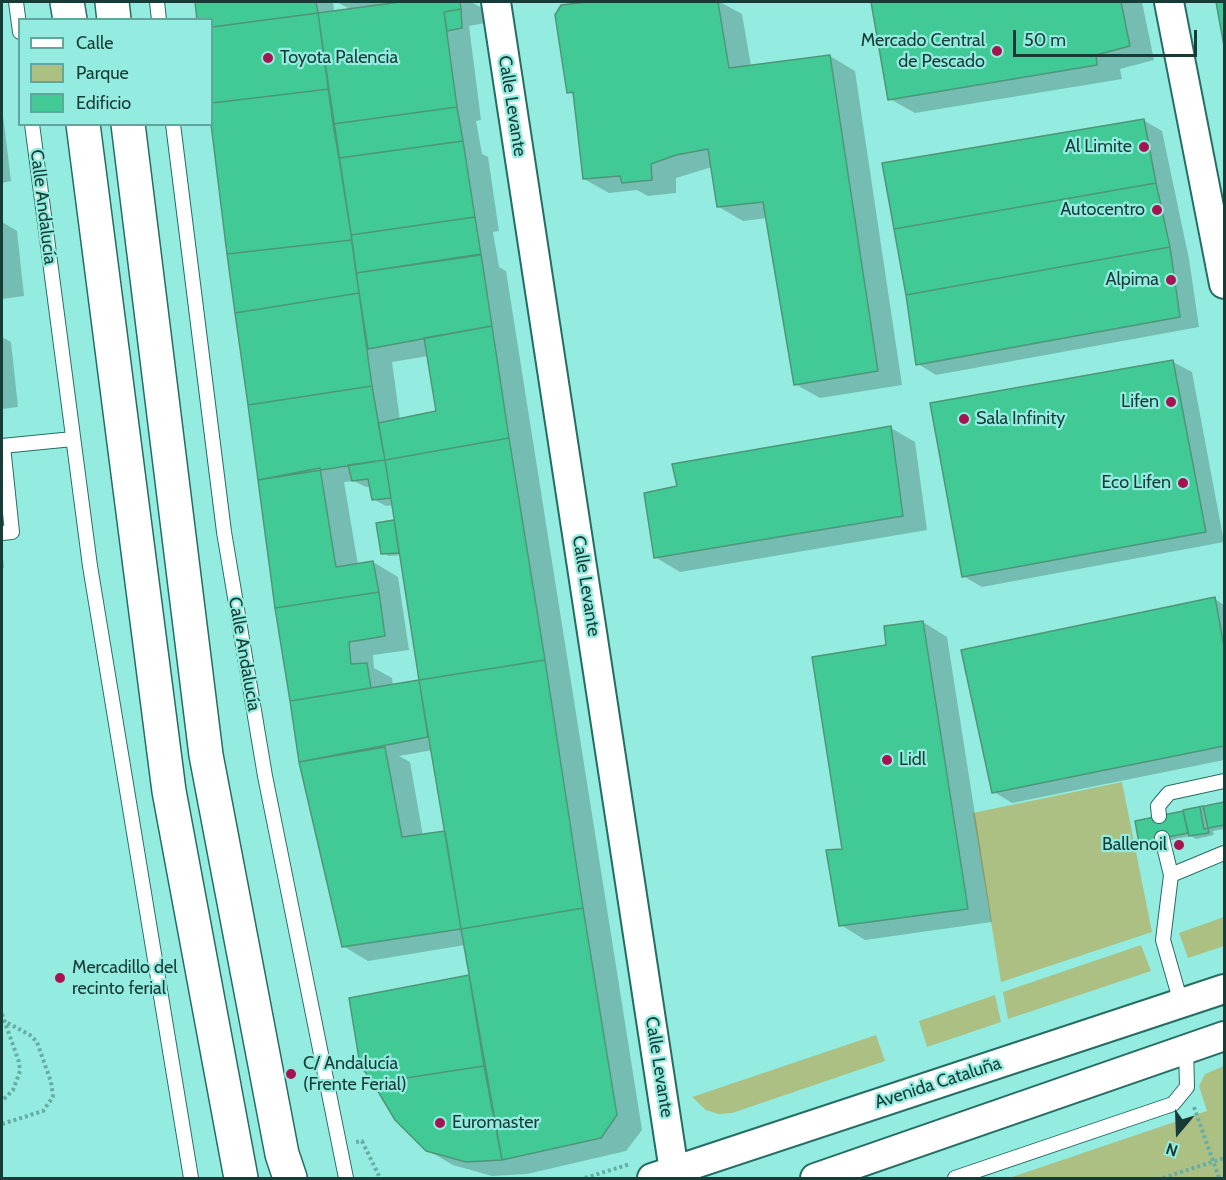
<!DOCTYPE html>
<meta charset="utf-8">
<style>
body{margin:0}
#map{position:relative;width:1226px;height:1180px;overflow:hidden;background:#93ecdf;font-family:Cabin,sans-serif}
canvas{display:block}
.frame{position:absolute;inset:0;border:3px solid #173c38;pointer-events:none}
.legend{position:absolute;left:18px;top:18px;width:195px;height:108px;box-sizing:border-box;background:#93ecdf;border:2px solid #61a69c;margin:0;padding:8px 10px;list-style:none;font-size:18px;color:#173c38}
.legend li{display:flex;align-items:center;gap:12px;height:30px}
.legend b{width:30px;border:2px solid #61a69c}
.north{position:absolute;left:1148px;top:1102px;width:60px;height:60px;-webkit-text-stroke:4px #93ecdf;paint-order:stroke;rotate:199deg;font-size:16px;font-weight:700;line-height:24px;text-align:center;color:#173c38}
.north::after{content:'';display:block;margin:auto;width:21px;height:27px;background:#173c38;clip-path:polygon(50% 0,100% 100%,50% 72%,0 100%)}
.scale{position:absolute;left:1013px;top:30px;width:184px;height:27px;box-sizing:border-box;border:3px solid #173c38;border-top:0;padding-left:8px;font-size:18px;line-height:21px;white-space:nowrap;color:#173c38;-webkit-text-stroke:4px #93ecdf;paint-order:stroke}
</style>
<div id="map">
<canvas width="1226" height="1180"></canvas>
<div class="frame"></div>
<ul class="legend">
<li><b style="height:8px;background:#fff"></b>Calle</li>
<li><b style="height:16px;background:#acc084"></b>Parque</li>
<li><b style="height:16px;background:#42ca96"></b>Edificio</li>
</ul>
<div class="north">N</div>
<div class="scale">50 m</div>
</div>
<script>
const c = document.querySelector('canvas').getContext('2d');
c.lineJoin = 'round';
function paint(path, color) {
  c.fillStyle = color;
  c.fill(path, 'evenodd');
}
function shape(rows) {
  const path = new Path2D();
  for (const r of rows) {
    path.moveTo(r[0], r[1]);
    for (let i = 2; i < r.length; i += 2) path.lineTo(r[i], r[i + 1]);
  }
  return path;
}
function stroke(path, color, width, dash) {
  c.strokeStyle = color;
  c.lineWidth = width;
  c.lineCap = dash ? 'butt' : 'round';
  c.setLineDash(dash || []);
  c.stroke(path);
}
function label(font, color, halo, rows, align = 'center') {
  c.font = font + ' Cabin,sans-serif';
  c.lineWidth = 4.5;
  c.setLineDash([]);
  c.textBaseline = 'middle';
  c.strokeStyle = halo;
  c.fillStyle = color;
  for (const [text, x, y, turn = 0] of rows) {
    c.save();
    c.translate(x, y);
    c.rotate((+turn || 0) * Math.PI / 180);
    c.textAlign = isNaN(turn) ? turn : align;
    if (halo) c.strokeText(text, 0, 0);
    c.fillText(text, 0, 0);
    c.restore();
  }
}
const green = shape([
 [1122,782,1152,932,1001,982,973,813],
 [1224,917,1224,946,1188,958,1179,933],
 [1141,945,1151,971,1008,1019,1003,992],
 [995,995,1001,1022,927,1047,919,1021],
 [876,1035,885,1061,732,1113,718,1114,706,1110,692,1097],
 [1224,1066,1224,1178,1009,1178,1207,1111,1199,1086,1205,1074]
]);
const shadow = shape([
 [196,2,333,2,334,12,350,9,337,2,471,2,484,9,485,23,469,26,481,120,476,121,482,154,488,157,499,231,493,232,499,267,506,271,642,1130,626,1151,527,1174,492,1176,453,1165,427,1150,396,1119,361,1065,351,999,470,976,465,945,368,961,343,946,300,762,212,120,212,20,199,20],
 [428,356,438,412,400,420,392,362],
 [354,481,366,487,371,486,373,499,386,506,394,505,397,523,394,522,383,553,389,556,402,555,423,684,418,681,393,686,392,678,374,668,373,655,409,650,398,577,373,562,358,565,344,482],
 [433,750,447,832,423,836,410,762,399,756],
 [597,2,720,2,742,14,751,66,830,56,855,71,902,385,820,398,795,384,767,218,743,221,719,207,712,167,676,178,676,193,648,196,637,190,609,193,584,179,575,96,569,92,562,6],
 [873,2,1142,2,1154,60,1120,69,1122,79,915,113,890,99],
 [1218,2,1224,2,1224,38],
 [2,107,11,181,2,183],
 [1143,120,1162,131,1189,259,1199,327,936,375,918,364,883,164],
 [2,222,17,231,24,296,2,299],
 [2,337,11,342,18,407,2,409],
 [1173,362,1192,372,1224,542,982,587,963,576],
 [891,428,915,442,927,530,680,572,655,557],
 [2,548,4,568,2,569],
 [1215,599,1224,605,1224,760,1012,803,994,792],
 [923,622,947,637,992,922,865,940,841,925,844,850,887,646],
 [1224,803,1224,829,1213,831,1214,835,1196,839,1191,836,1147,845,1141,842,1137,822]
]);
const building = shape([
 [195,2,316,2,318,13,212,27,212,20,197,20,195,2],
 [400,2,460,2,461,9,444,12,457,107,333,124,318,13,400,2],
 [586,2,718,2,729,68,830,55,878,371,794,385,763,202,717,207,708,149,676,155,651,164,652,180,622,183,620,176,583,179,573,92,567,93,555,15,561,5,586,2],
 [871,2,1121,2,1130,46,1096,55,1097,65,888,100,871,2],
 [1216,2,1224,2,1224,46,1216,2],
 [461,9,462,28,447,31,444,12,461,9],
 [318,13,329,89,212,103,212,27,318,13],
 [329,89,352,240,227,254,211,124,212,103,329,89],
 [457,107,463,141,339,158,333,124,457,107],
 [1144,119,1156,183,894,229,882,163,1144,119],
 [463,141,475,217,351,235,339,158,463,141],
 [1156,183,1170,247,906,295,894,229,1156,183],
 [475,217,481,255,356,273,351,235,475,217],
 [352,240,359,293,235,313,227,254,352,240],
 [1170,247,1180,317,916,365,906,295,1170,247],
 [481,254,492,326,368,349,356,273,481,254],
 [359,293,372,386,248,405,235,313,359,293],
 [492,326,509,438,385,460,378,423,436,411,424,338,492,326],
 [1173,360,1206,532,962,577,930,403,1173,360],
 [372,386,385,460,258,480,248,405,372,386],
 [891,426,903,516,654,558,644,493,677,486,672,464,891,426],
 [509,438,545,660,419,680,385,460,509,438],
 [385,460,391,498,372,500,368,479,352,481,348,465,385,460],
 [320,468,336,567,373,561,379,592,275,608,258,480,320,468],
 [394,520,399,553,381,554,376,523,394,520],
 [379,592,385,636,349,642,351,664,367,663,371,688,290,701,275,608,379,592],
 [1215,597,1224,647,1224,746,992,793,961,650,1215,597],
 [923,621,968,909,839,926,826,850,842,849,812,657,886,645,884,626,923,621],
 [545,660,583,908,461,929,419,680,545,660],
 [419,680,428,737,299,762,290,701,419,680],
 [385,747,402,837,445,831,461,929,342,947,299,762,385,747],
 [1224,802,1224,825,1204,829,1200,807,1224,802],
 [1203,806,1209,833,1189,836,1183,810,1203,806],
 [1183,811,1188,833,1139,843,1135,821,1183,811],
 [583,908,617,1115,601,1138,502,1160,461,929,583,908],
 [469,975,484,1066,373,1083,360,1065,349,998,469,975],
 [484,1066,502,1160,466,1162,426,1151,395,1120,373,1083,484,1066]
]);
const path = shape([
 [2,1014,19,1062,20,1071,13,1090,2,1101],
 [1194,1107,1219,1178],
 [2,1124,43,1111,53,1097,51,1082,37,1042,30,1035,4,1021],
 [356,1142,362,1141,380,1178],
 [585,1178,630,1164],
 [1163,1178,1224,1158]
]);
const lane = shape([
 [16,2,20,32],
 [157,2,159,20],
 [32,124,90,566,191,1178],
 [173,124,224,532,265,776,346,1178],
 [2,446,73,439],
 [2,533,12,532,3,446],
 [1159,816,1158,806,1169,793,1224,781],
 [1162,838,1171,875],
 [1181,1003,1163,940,1171,875,1224,853],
 [955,1178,1173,1104,1187,1087,1186,1048]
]);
const street = shape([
 [496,2,674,1171],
 [1169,2,1224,284],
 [652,1178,1224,989],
 [815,1178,1224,1036]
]);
const secondary = shape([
 [67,2,70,20],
 [112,2,114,20],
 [83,124,169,791,241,1178],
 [128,124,206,755,282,1154,290,1178]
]);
const markers = [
 [997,51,6,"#a51350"],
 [268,58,6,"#a51350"],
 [1144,147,6,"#a51350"],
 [1157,210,6,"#a51350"],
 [1171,280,6,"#a51350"],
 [1171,402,6,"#a51350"],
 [964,419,6,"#a51350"],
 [1183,483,6,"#a51350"],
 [887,760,6,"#a51350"],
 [1179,845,6,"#a51350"],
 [60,978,6,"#a51350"],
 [291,1074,6,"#a51350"],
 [440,1123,6,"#a51350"]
];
const poiNames = [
 ["Mercado Central",985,41],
 ["de Pescado",985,62],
 ["Toyota Palencia",280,58,"left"],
 ["Al Limite",1132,147],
 ["Autocentro",1145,210],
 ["Alpima",1159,280],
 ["Lifen",1159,402],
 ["Sala Infinity",976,419,"left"],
 ["Eco Lifen",1171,483],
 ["Lidl",899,760,"left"],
 ["Ballenoil",1167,845],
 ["Mercadillo del",72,968,"left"],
 ["recinto ferial",72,989,"left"],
 ["C/ Andalucía",303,1064,"left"],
 ["(Frente Ferial)",303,1085,"left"],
 ["Euromaster",452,1123,"left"]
];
const streetNames = [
 ["Calle Levante",512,106,81],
 ["Calle Andalucía",43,207,83],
 ["Calle Levante",586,586,81],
 ["Calle Andalucía",244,654,80],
 ["Calle Levante",659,1067,81],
 ["Avenida Cataluña",938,1083,-18]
];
paint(green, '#acc084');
paint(shadow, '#0003');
paint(building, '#42ca96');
stroke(building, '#4e9677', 1.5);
stroke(lane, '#276d64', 16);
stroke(street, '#276d64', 32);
stroke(secondary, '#276d64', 36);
stroke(path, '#67ada3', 4, [3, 3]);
stroke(lane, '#fff', 14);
stroke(street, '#fff', 28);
stroke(secondary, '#fff', 33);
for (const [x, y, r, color] of markers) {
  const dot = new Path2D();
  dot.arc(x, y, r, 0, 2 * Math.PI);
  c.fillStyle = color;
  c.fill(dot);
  stroke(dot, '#93ecdf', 2);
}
label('18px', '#173c38', '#93ecdf', poiNames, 'right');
label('18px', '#173c38', '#93ecdf', streetNames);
</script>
